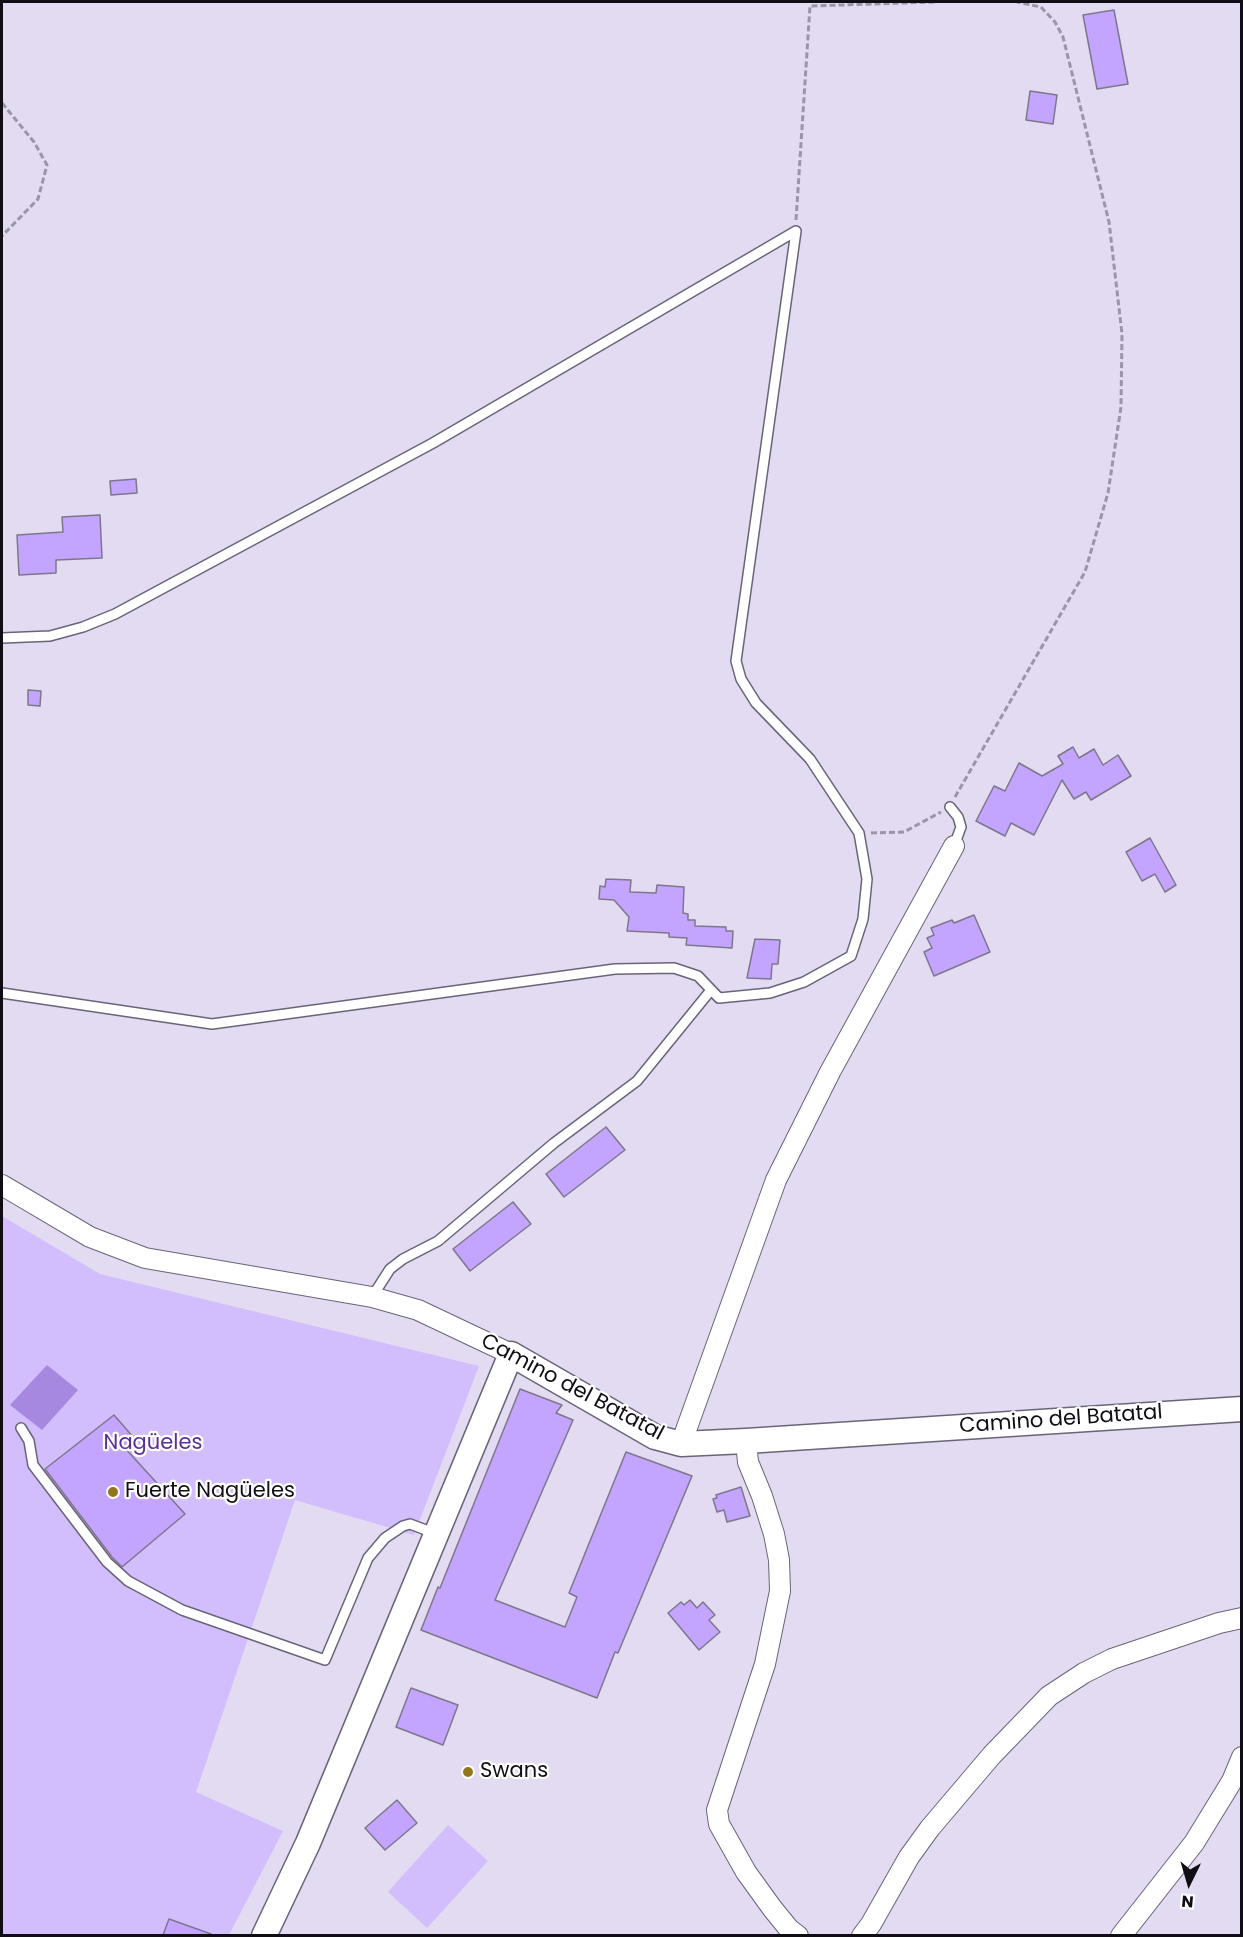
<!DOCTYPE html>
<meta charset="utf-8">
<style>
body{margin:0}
#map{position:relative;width:1243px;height:1937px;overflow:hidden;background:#e2dbf2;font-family:Poppins,sans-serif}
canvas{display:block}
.frame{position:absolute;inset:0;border:3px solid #100d15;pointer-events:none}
.north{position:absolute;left:1159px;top:1853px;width:60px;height:60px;-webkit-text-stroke:4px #fff;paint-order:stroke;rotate:185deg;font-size:16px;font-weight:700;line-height:24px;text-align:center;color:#100d15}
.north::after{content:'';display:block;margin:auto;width:21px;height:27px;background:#100d15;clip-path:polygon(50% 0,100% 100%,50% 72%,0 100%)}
</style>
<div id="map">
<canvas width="1243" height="1937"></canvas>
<div class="frame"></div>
<div class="north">N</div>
</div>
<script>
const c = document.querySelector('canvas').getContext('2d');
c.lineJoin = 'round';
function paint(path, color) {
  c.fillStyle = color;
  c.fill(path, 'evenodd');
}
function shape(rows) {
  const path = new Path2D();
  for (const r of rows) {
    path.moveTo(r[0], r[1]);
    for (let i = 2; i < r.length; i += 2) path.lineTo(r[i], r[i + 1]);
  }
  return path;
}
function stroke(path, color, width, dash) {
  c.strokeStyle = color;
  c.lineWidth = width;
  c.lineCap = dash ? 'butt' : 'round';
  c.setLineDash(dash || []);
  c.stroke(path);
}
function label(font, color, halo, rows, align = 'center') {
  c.font = font + ' Poppins,sans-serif';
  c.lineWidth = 4.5;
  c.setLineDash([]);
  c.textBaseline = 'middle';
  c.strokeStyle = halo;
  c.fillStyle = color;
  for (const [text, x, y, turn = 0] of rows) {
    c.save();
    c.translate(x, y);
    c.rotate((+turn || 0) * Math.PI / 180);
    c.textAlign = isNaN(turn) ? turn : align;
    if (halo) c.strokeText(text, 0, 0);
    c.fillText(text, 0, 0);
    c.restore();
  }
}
const green = shape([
 [2,1216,100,1274,479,1366,414,1535,295,1500,196,1792,283,1831,229,1935,2,1935],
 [448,1825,488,1861,427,1928,388,1892]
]);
const water = shape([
 [47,1365,78,1390,42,1430,10,1405]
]);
const building = shape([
 [1114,10,1128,84,1097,89,1083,15,1114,10],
 [1030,91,1057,95,1053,124,1026,120,1030,91],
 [136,479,137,493,111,495,110,481,136,479],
 [100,515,102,558,56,560,56,573,19,575,17,535,63,532,62,517,100,515],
 [28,690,41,691,40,706,28,705,28,690],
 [1073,747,1079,758,1094,749,1103,765,1118,755,1131,776,1091,800,1086,792,1074,799,1062,780,1034,835,1011,823,1005,836,976,821,994,786,1005,791,1019,763,1042,776,1063,764,1058,756,1073,747],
 [1150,838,1176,885,1165,892,1155,874,1142,881,1126,852,1150,838],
 [606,879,631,880,630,892,656,893,657,885,684,887,683,913,688,914,688,920,695,920,695,926,726,927,726,931,733,931,732,948,686,945,687,938,669,937,669,933,627,931,629,917,614,900,599,899,600,886,605,887,606,879],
 [974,915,990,952,934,976,924,952,932,948,927,938,934,935,931,928,952,920,954,923,974,915],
 [755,939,780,940,778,964,772,964,771,979,747,978,755,939],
 [606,1127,625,1150,564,1197,546,1174,606,1127],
 [513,1202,531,1224,470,1271,453,1249,513,1202],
 [520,1389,562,1405,556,1413,573,1420,495,1600,565,1627,577,1597,569,1593,626,1452,692,1476,618,1653,615,1652,597,1698,421,1630,438,1587,440,1588,520,1389],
 [114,1415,134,1438,125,1448,185,1514,122,1567,112,1557,45,1469,114,1415],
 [741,1487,750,1516,727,1522,724,1510,717,1512,713,1499,717,1498,716,1495,741,1487],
 [690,1600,697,1608,703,1602,715,1615,709,1620,720,1632,699,1650,668,1613,681,1602,684,1605,690,1600],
 [411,1688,458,1705,443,1745,396,1727,411,1688],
 [397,1800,417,1823,385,1850,365,1828,397,1800],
 [169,1919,211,1934,210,1935,163,1935,169,1919]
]);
const path = shape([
 [2,103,34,142,47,165,38,199,2,236],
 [796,220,810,6,935,2],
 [955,797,1085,572,1108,493,1121,407,1122,334,1109,222,1063,37,1055,22,1041,7,1017,2],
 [871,833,904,832,941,812]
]);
const service = shape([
 [2,638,50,636,83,627,115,614,433,443,796,231,736,661,741,679,756,703,810,759,859,833,867,879,863,919,851,956,804,982,770,993,719,998,698,976,674,968,615,969,212,1024,2,993],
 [950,807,958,817,961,827,954,846],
 [372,1297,390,1269,403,1259,438,1241,554,1143,637,1081,711,990],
 [21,1428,29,1441,33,1465,107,1562,128,1581,182,1610,325,1660,368,1558,385,1538,403,1526,410,1524,434,1533]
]);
const minor = shape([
 [2,1185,90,1237,145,1258,372,1297,418,1310,511,1354],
 [746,1441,748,1462,762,1496,774,1534,779,1560,780,1591,765,1664,717,1810,719,1824,746,1872,772,1908,789,1929,798,1936],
 [681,1444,776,1180,830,1072,954,846],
 [862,1936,871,1924,909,1857,930,1828,992,1755,1049,1696,1084,1673,1112,1659,1219,1623,1242,1618],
 [1121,1936,1194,1843,1232,1781,1242,1757]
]);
const tertiary = shape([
 [264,1936,308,1843,511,1354,655,1437,681,1444,746,1441,1242,1409]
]);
const markers = [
 [113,1492,6,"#93751c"],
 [468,1772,6,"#93751c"]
];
const streetNames = [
 ["Camino del Batatal",572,1388,28],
 ["Camino del Batatal",1061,1420,-4]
];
const parkNames = [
 ["Nagüeles",153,1444]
];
const poiNames = [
 ["Fuerte Nagüeles",125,1492],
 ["Swans",480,1772]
];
paint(green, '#d2bdfd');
paint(water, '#a788e1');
paint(building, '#c3a4fe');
stroke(building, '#7d778b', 1.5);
stroke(service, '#6a6478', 12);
stroke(minor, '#6a6478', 22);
stroke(tertiary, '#6a6478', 27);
stroke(path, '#9b95a7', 3, [6, 3]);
stroke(service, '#fff', 9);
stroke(minor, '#fff', 20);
stroke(tertiary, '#fff', 24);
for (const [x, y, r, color] of markers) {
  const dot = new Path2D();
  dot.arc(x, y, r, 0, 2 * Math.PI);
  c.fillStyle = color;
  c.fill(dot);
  stroke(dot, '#fff', 2);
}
label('21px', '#100d15', '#fff', streetNames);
label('21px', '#5b2e95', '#fff', parkNames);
label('21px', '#100d15', '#fff', poiNames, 'left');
</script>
